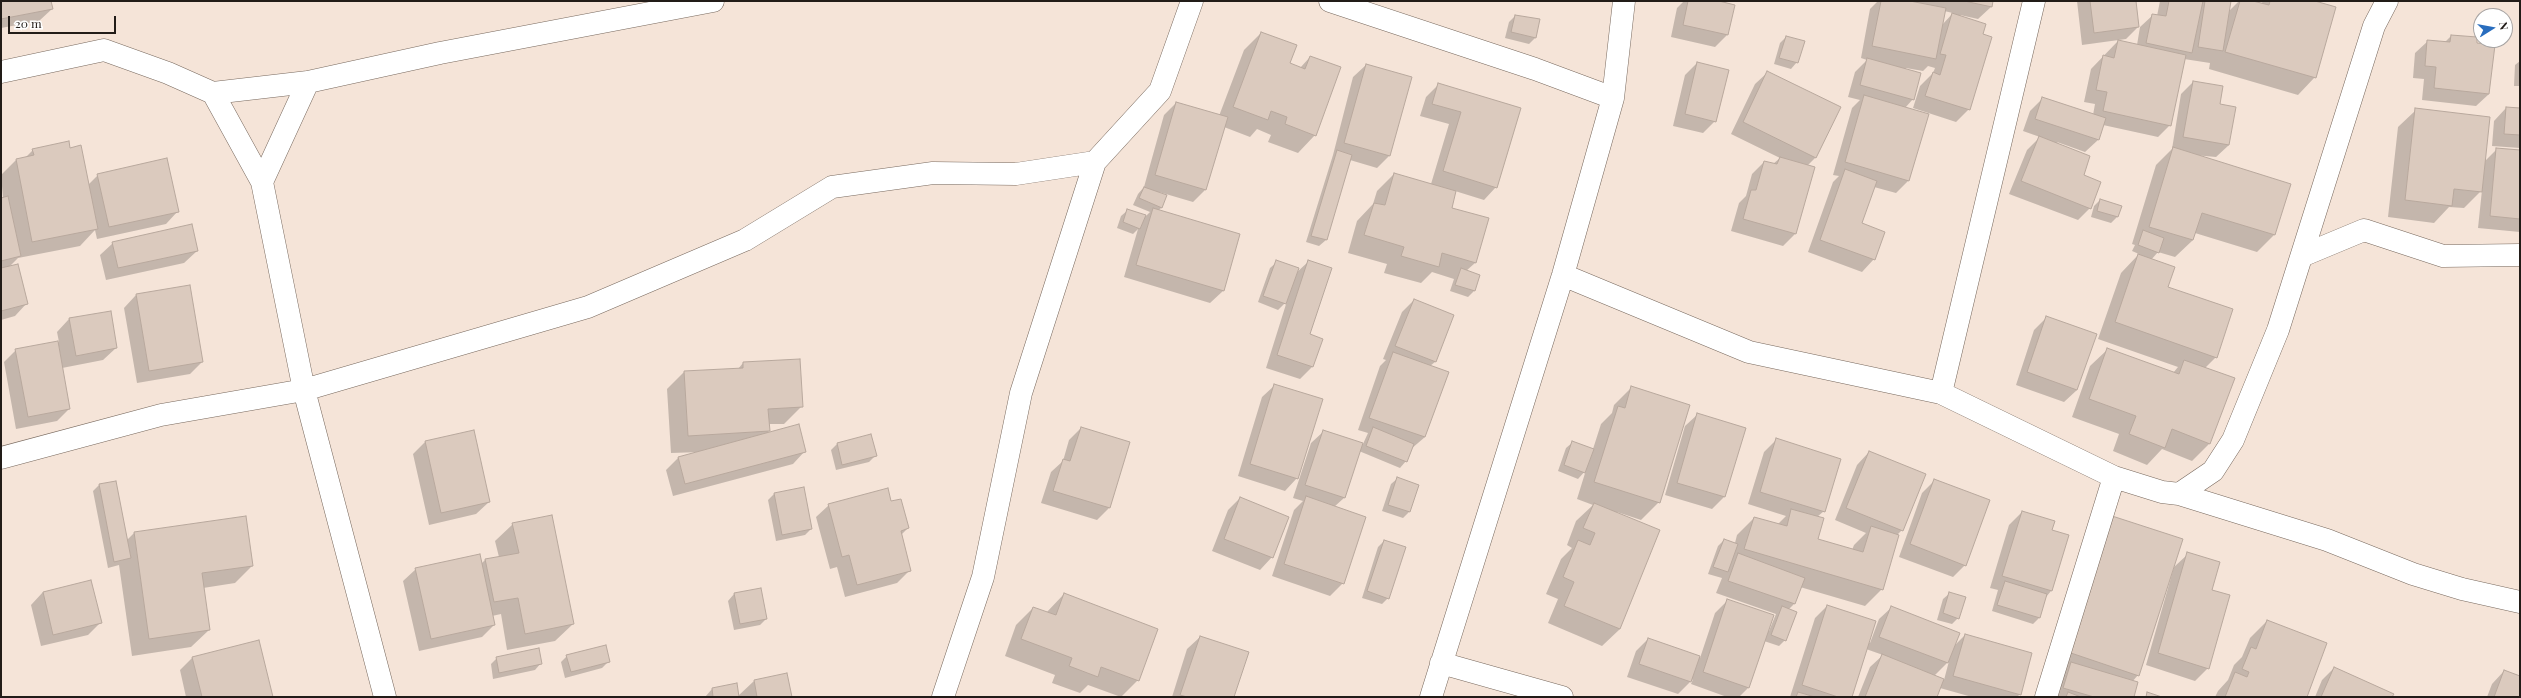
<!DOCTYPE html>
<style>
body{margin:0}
#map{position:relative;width:2521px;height:698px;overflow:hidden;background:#f5e4d8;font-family:"Playfair Display",serif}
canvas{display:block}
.frame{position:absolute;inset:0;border:2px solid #221c18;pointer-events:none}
.north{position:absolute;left:2473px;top:8px;width:40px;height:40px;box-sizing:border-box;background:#fff;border:1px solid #a7a4a3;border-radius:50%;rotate:79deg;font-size:11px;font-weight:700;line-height:16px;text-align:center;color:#221c18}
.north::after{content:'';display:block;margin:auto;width:14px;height:18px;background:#296dbe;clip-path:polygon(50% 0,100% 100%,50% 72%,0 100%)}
.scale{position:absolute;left:8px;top:16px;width:108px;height:18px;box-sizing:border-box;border:2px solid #221c18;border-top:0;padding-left:5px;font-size:12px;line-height:14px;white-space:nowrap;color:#221c18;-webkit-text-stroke:3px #fff;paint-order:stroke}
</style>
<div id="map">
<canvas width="2521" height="698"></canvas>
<div class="frame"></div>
<div class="north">N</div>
<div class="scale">20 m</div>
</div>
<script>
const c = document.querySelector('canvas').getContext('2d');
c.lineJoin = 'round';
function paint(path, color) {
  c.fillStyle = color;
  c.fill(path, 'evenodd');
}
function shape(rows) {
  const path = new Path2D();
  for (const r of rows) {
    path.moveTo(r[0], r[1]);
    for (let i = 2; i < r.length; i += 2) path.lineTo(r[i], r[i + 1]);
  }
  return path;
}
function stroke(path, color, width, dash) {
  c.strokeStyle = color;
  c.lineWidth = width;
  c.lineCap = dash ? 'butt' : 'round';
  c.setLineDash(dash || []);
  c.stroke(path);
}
const shadow = shape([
 [1,1,50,1,52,9,39,21,1,28],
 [1684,1,1715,1,1727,35,1715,47,1671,37,1677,8],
 [1878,1,1992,1,1991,7,1978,19,1960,15,1982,35,1969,109,1956,122,1913,108,1920,86,1933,73,1935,68,1928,66,1923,71,1906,68,1913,99,1905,108,1927,115,1908,181,1896,193,1874,187,1860,223,1874,259,1862,272,1808,252,1833,182,1839,176,1833,175,1852,108,1860,100,1848,97,1855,72,1867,60,1861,58,1870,9],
 [1944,11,1953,13,1942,25],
 [2077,1,2135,1,2138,27,2126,39,2082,45],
 [2160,1,2230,1,2228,12,2239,1,2260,4,2264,1,2311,1,2315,77,2298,95,2209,69,2210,63,2184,59,2170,125,2158,137,2103,125,2098,140,2085,152,2057,142,2082,176,2090,208,2078,220,2009,194,2027,150,2040,137,2023,131,2030,111,2043,98,2093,115,2095,104,2084,102,2091,69,2118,41,2137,45,2140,27,2153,15,2157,16],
 [1515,16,1536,37,1529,44,1505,38,1509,22],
 [1261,33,1289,64,1300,68,1310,57,1315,135,1298,153,1268,142,1271,135,1257,129,1250,137,1224,127,1205,190,1193,202,1159,192,1162,207,1158,211,1239,235,1223,291,1210,303,1124,277,1138,229,1133,234,1117,228,1121,216,1128,210,1146,216,1150,212,1133,205,1138,194,1144,187,1164,115,1176,103,1219,116,1244,50],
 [2451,36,2475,44,2489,94,2476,106,2422,100,2424,79,2413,78,2415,53,2428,41,2444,43],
 [1786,37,1797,62,1791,69,1774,64,1780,43],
 [2520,61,2520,86,2514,86,2515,65],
 [1697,63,1715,121,1703,133,1673,126,1685,75],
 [1366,65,1389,156,1377,168,1350,160,1326,240,1319,246,1306,242,1333,155,1353,77],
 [1768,72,1816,157,1807,166,1814,167,1795,234,1783,246,1731,231,1739,203,1746,196,1752,174,1764,162,1773,164,1780,158,1731,134,1755,84],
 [2193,82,2219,105,2229,145,2216,157,2194,155,2290,185,2274,235,2257,252,2195,233,2193,240,2175,257,2158,252,2151,260,2167,287,2216,357,2205,368,2210,443,2192,461,2162,449,2147,465,2113,451,2119,434,2072,417,2090,366,2108,349,2173,373,2178,367,2098,339,2121,273,2139,254,2132,251,2135,245,2132,244,2156,165,2172,149,2181,94],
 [1439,84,1520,108,1496,187,1484,200,1455,191,1451,208,1475,263,1466,271,1479,276,1474,291,1468,297,1450,291,1454,279,1432,272,1421,283,1384,273,1387,264,1348,253,1357,221,1373,204,1377,191,1394,174,1431,184,1449,124,1420,116,1426,97],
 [2506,108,2520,109,2520,148,2492,146,2494,121],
 [2416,110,2484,162,2497,149,2520,151,2520,232,2478,228,2482,190,2464,208,2449,207,2434,223,2388,217,2398,127],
 [70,149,88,185,98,175,178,211,166,224,97,239,95,230,80,246,18,258,9,267,27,303,15,316,1,320,1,199,3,198,1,175,16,160,25,158,33,150],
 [2100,200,2120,206,2117,217,2111,223,2091,217,2094,206],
 [113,243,197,251,184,263,106,280,100,255],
 [1309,261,1309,335,1312,367,1300,379,1266,368,1287,301,1278,310,1258,302,1270,268,1277,262,1295,274],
 [136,295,202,362,190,374,137,383,124,308],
 [1414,300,1453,315,1435,362,1430,366,1425,437,1411,449,1406,461,1400,468,1359,451,1344,498,1334,507,1343,583,1330,596,1272,576,1294,510,1303,501,1293,498,1311,443,1324,431,1363,444,1368,433,1358,430,1380,366,1386,360,1383,359,1402,312],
 [2046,318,2077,390,2064,402,2016,385,2034,330],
 [69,319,116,348,103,360,62,368,69,409,57,421,16,429,4,362,16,350,59,342,57,332],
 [743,363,802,406,784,424,768,424,769,431,765,435,805,451,793,464,673,496,666,470,678,458,701,452,671,453,667,389,684,372,738,369],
 [1275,385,1297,478,1285,491,1238,476,1262,397],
 [1632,387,1659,502,1641,520,1617,512,1620,629,1602,646,1548,623,1558,599,1546,594,1561,559,1572,548,1567,545,1576,521,1593,505,1577,499,1586,470,1578,479,1558,471,1566,448,1573,442,1593,449,1601,424,1612,413,1614,405],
 [1698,414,1745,428,1724,497,1712,509,1665,495,1685,426],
 [1081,428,1109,508,1097,520,1041,503,1051,472,1063,461,1069,440],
 [1777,439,1824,511,1817,517,1817,540,1852,550,1854,545,1866,533,1835,520,1857,465,1869,452,1902,530,1897,535,1882,589,1865,606,1800,587,1794,604,1788,610,1785,640,1779,646,1764,641,1748,688,1739,697,1727,697,1691,684,1693,679,1678,694,1627,677,1636,651,1648,639,1700,658,1715,613,1728,600,1769,631,1776,614,1716,593,1722,578,1708,574,1718,546,1724,540,1735,543,1737,535,1754,518,1777,525,1786,516,1748,504,1764,452],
 [426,441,489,502,476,514,429,525,413,454],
 [837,444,875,456,869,462,836,470,831,450],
 [1398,478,1418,485,1409,512,1403,518,1382,511,1391,484],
 [1934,481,1965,565,1953,577,1899,557,1922,493],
 [99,485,127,540,134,533,245,517,252,566,235,583,203,588,209,630,191,647,132,656,119,565,108,568,93,491],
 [774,494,811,529,805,535,776,541,768,500],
 [1240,498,1272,557,1260,570,1212,551,1228,510],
 [891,503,908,528,901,535,910,570,897,583,845,597,837,567,830,569,816,517,829,505],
 [2022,512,2051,531,2068,536,2051,591,2046,597,2039,618,2033,624,1992,611,1998,590,1990,588,2009,525],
 [513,524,573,624,555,641,507,650,501,614,492,616,494,625,482,637,419,651,403,581,416,569,481,564,485,560,499,557,495,541],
 [2092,533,2138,675,2132,682,2133,697,2052,697],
 [1384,541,1388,598,1382,604,1362,598,1378,547],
 [2188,554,2211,590,2208,668,2195,681,2146,665,2174,567],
 [43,592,100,623,88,635,41,646,31,605],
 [1950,593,1958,618,1952,624,1937,620,1943,599],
 [734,594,766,619,760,625,734,630,728,601],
 [1064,594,1138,680,1121,697,1088,685,1080,693,1052,683,1055,675,1005,656,1016,625,1033,608,1046,613],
 [1827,606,1870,643,1879,619,1892,607,1953,647,1965,635,2020,694,2017,697,1972,697,1940,688,1936,697,1858,697,1870,667,1883,655,1866,649,1851,697,1790,697,1815,618],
 [1949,661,1944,680,1934,676],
 [2267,621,2306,697,2215,697,2218,691,2228,680,2234,665,2242,657,2250,638],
 [1200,637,1233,697,1172,697,1187,649],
 [567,656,608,662,602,668,565,678,561,662],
 [192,658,272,697,186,697,180,670],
 [497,658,541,663,535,670,493,679,491,664],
 [2334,668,2391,697,2315,697,2322,680],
 [2504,671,2520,677,2520,697,2487,697,2492,684],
 [754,681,791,697,705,697,712,689,738,696]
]);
const building = shape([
 [1,1,51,1,53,9,1,19,1,1],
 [1688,1,1719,1,1735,5,1728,35,1683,25,1688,1],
 [1881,1,1910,1,1946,8,1936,59,1872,46,1881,1],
 [1964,1,1993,1,1992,7,1964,1],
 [2090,1,2136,1,2139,27,2094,33,2090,1],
 [2169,1,2203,1,2192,53,2146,43,2152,14,2166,16,2169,1],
 [2205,1,2231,1,2223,51,2198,47,2205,1],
 [2240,1,2253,1,2269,5,2270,1,2315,1,2336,7,2316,78,2225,52,2240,1],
 [1952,13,1986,24,1983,34,1992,37,1970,110,1925,96,1933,72,1940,75,1946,55,1940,54,1952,13],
 [1515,15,1540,19,1536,38,1511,32,1515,15],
 [1261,32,1297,45,1290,63,1305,69,1310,56,1341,67,1316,136,1285,124,1287,117,1271,111,1268,120,1233,107,1261,32],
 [2451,35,2477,37,2477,43,2495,45,2489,94,2434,88,2436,67,2425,66,2427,40,2450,42,2451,35],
 [1786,36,1805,41,1798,63,1779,58,1786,36],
 [2118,40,2186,55,2171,126,2103,111,2107,92,2096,90,2103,55,2114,58,2118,40],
 [1867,58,1921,73,1914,100,1860,85,1867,58],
 [1697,62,1729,70,1716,122,1685,114,1697,62],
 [1366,64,1412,77,1390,156,1344,143,1366,64],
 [1767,71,1841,107,1816,158,1743,122,1767,71],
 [2193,81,2223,86,2220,104,2236,107,2229,145,2183,137,2193,81],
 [1438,83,1521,108,1497,188,1443,171,1461,112,1432,104,1438,83],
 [1864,95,1929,114,1909,181,1845,162,1864,95],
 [2042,97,2106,118,2099,140,2035,119,2042,97],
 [1176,102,1228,117,1206,190,1155,175,1176,102],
 [2506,107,2520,108,2520,135,2504,134,2506,107],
 [2415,108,2490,117,2482,192,2454,189,2452,206,2405,200,2415,108],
 [2039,136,2090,156,2084,175,2101,182,2091,209,2021,181,2039,136],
 [69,141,70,148,81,145,98,229,32,242,16,159,34,155,32,149,69,141],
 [2173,147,2291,184,2275,235,2202,213,2193,240,2149,227,2173,147],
 [2496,148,2520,150,2520,219,2490,216,2496,148],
 [1337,150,1352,155,1327,240,1311,236,1337,150],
 [1780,157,1815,167,1796,234,1743,219,1751,190,1756,190,1764,161,1777,164,1780,157],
 [167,158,179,212,109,227,97,174,167,158],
 [1845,169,1877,181,1862,223,1885,232,1875,260,1820,240,1845,169],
 [1394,173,1456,191,1452,208,1489,218,1476,263,1442,253,1439,267,1401,256,1404,247,1364,235,1374,203,1385,205,1394,173],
 [1144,187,1167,195,1162,208,1139,198,1144,187],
 [8,196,21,256,1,261,1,198,8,196],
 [2100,199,2122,206,2118,217,2097,211,2100,199],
 [1153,208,1240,234,1224,291,1136,265,1153,208],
 [1127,209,1146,215,1140,229,1123,222,1127,209],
 [192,224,198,251,118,268,112,242,192,224],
 [2143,230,2164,238,2159,253,2138,245,2143,230],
 [2138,254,2175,267,2168,287,2233,309,2217,358,2115,322,2138,254],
 [1276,260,1299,268,1286,304,1263,296,1276,260],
 [1308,260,1332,268,1310,334,1323,339,1313,367,1277,355,1308,260],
 [18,264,28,304,1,311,1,268,18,264],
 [1461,268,1480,275,1475,291,1455,285,1461,268],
 [190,285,203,362,149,371,136,294,190,285],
 [1414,299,1454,315,1436,362,1395,346,1414,299],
 [111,311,117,348,76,356,69,318,111,311],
 [2046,316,2097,334,2077,390,2027,372,2046,316],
 [58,341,70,409,28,417,15,349,58,341],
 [2107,348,2179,374,2184,360,2235,378,2210,444,2172,429,2165,448,2129,434,2136,416,2089,399,2107,348],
 [1393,352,1449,372,1425,437,1369,418,1393,352],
 [800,359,803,407,768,409,770,431,688,436,684,371,743,368,743,362,800,359],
 [1274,384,1323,399,1298,479,1250,464,1274,384],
 [1631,386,1690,405,1660,503,1594,482,1618,406,1625,408,1631,386],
 [1697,413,1746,428,1725,497,1677,483,1697,413],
 [799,424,806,452,685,484,678,457,799,424],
 [1081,427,1130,442,1110,508,1053,491,1063,459,1070,461,1081,427],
 [1373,427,1414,444,1407,462,1366,446,1373,427],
 [474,430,490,502,441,513,425,441,474,430],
 [1323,430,1363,443,1345,498,1305,485,1323,430],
 [871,434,877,456,842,465,837,443,871,434],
 [1776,438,1841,459,1825,512,1760,492,1776,438],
 [1572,441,1594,449,1585,473,1564,465,1572,441],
 [1869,451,1926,474,1903,531,1846,508,1869,451],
 [1397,477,1419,485,1410,512,1388,505,1397,477],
 [1934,479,1990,500,1966,566,1910,544,1934,479],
 [116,481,131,558,114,562,99,484,116,481],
 [804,487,812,529,782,535,774,493,804,487],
 [888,488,891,501,901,499,909,528,901,531,911,571,857,585,849,555,842,557,828,504,888,488],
 [1306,496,1366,517,1344,584,1284,564,1306,496],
 [1240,497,1289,517,1273,558,1224,539,1240,497],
 [1594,503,1660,530,1620,629,1564,606,1574,582,1563,577,1578,540,1590,545,1595,533,1583,528,1594,503],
 [1791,509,1824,518,1818,539,1863,552,1871,526,1899,535,1883,590,1744,549,1754,517,1787,526,1791,509],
 [2022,511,2055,521,2052,530,2069,535,2052,591,2002,576,2022,511],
 [552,515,574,624,525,634,518,598,494,602,485,559,519,553,512,523,552,515],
 [2109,515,2183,539,2139,676,2065,651,2109,515],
 [246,516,253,566,202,573,210,630,149,639,134,532,246,516],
 [1724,539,1738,544,1728,572,1713,567,1724,539],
 [1384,540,1406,547,1389,599,1367,591,1384,540],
 [2187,552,2220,562,2212,590,2230,595,2209,669,2158,653,2187,552],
 [1738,553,1805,578,1795,604,1728,581,1738,553],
 [480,554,495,625,431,639,415,568,480,554],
 [91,580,102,623,53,635,43,592,91,580],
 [2005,581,2047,594,2040,618,1997,605,2005,581],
 [761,588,767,619,740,624,734,593,761,588],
 [1949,592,1966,597,1959,619,1943,613,1949,592],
 [1064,593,1158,629,1139,681,1101,667,1098,677,1069,666,1072,658,1021,639,1033,607,1056,615,1064,593],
 [1727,599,1774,615,1749,688,1703,672,1727,599],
 [1827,605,1876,621,1852,697,1838,697,1802,685,1827,605],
 [1782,606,1797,612,1786,641,1771,635,1782,606],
 [1891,606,1960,633,1948,663,1879,637,1891,606],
 [2267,620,2327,643,2307,697,2225,697,2235,672,2247,677,2249,672,2242,669,2251,647,2256,649,2267,620],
 [1965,634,2032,653,2021,695,1953,676,1965,634],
 [1200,636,1249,652,1234,697,1187,697,1180,695,1200,636],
 [1648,638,1700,656,1691,682,1639,664,1648,638],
 [259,640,273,697,202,697,192,657,259,640],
 [606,645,610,662,571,672,566,655,606,645],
 [539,648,542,664,499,673,496,657,539,648],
 [1882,654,1944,679,1937,697,1865,697,1882,654],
 [2071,662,2138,682,2134,697,2094,697,2063,688,2071,662],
 [2334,667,2394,694,2392,697,2321,697,2334,667],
 [2504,670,2520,676,2520,697,2494,697,2504,670],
 [787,673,792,697,755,697,757,697,754,680,787,673],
 [737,683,739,697,713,697,712,688,737,683],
 [1798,692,1815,697,1796,697,1798,692],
 [2068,692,2081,697,2066,697,2068,692],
 [2147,692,2162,697,2146,697,2147,692]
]);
const minor = shape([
 [1330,1,1535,69,1613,98],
 [1,72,104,50,168,73,213,93,308,82,440,53,713,1],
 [308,82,262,182,304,390,588,307,745,240,832,187,933,173,1016,174,1095,162,1160,91,1192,1],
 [213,93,262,182],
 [2304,255,2364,230,2443,256,2520,255],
 [1563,275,1749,352,1941,393,2114,477,2162,492,2179,494,2213,471,2233,440,2278,330,2374,26,2387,1],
 [1941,393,2034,1],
 [1,458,161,415,304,390,385,697],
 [2179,494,2327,540,2413,574,2462,589,2520,602],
 [1441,663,1562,697],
 [943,697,983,577,1021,393,1095,162],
 [1431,697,1563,275,1613,98,1624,1],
 [2046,697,2114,477]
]);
paint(shadow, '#0003');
paint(building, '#dbcabe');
stroke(building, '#b8a89d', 1);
stroke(minor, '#78695e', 23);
stroke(minor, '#fff', 22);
</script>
